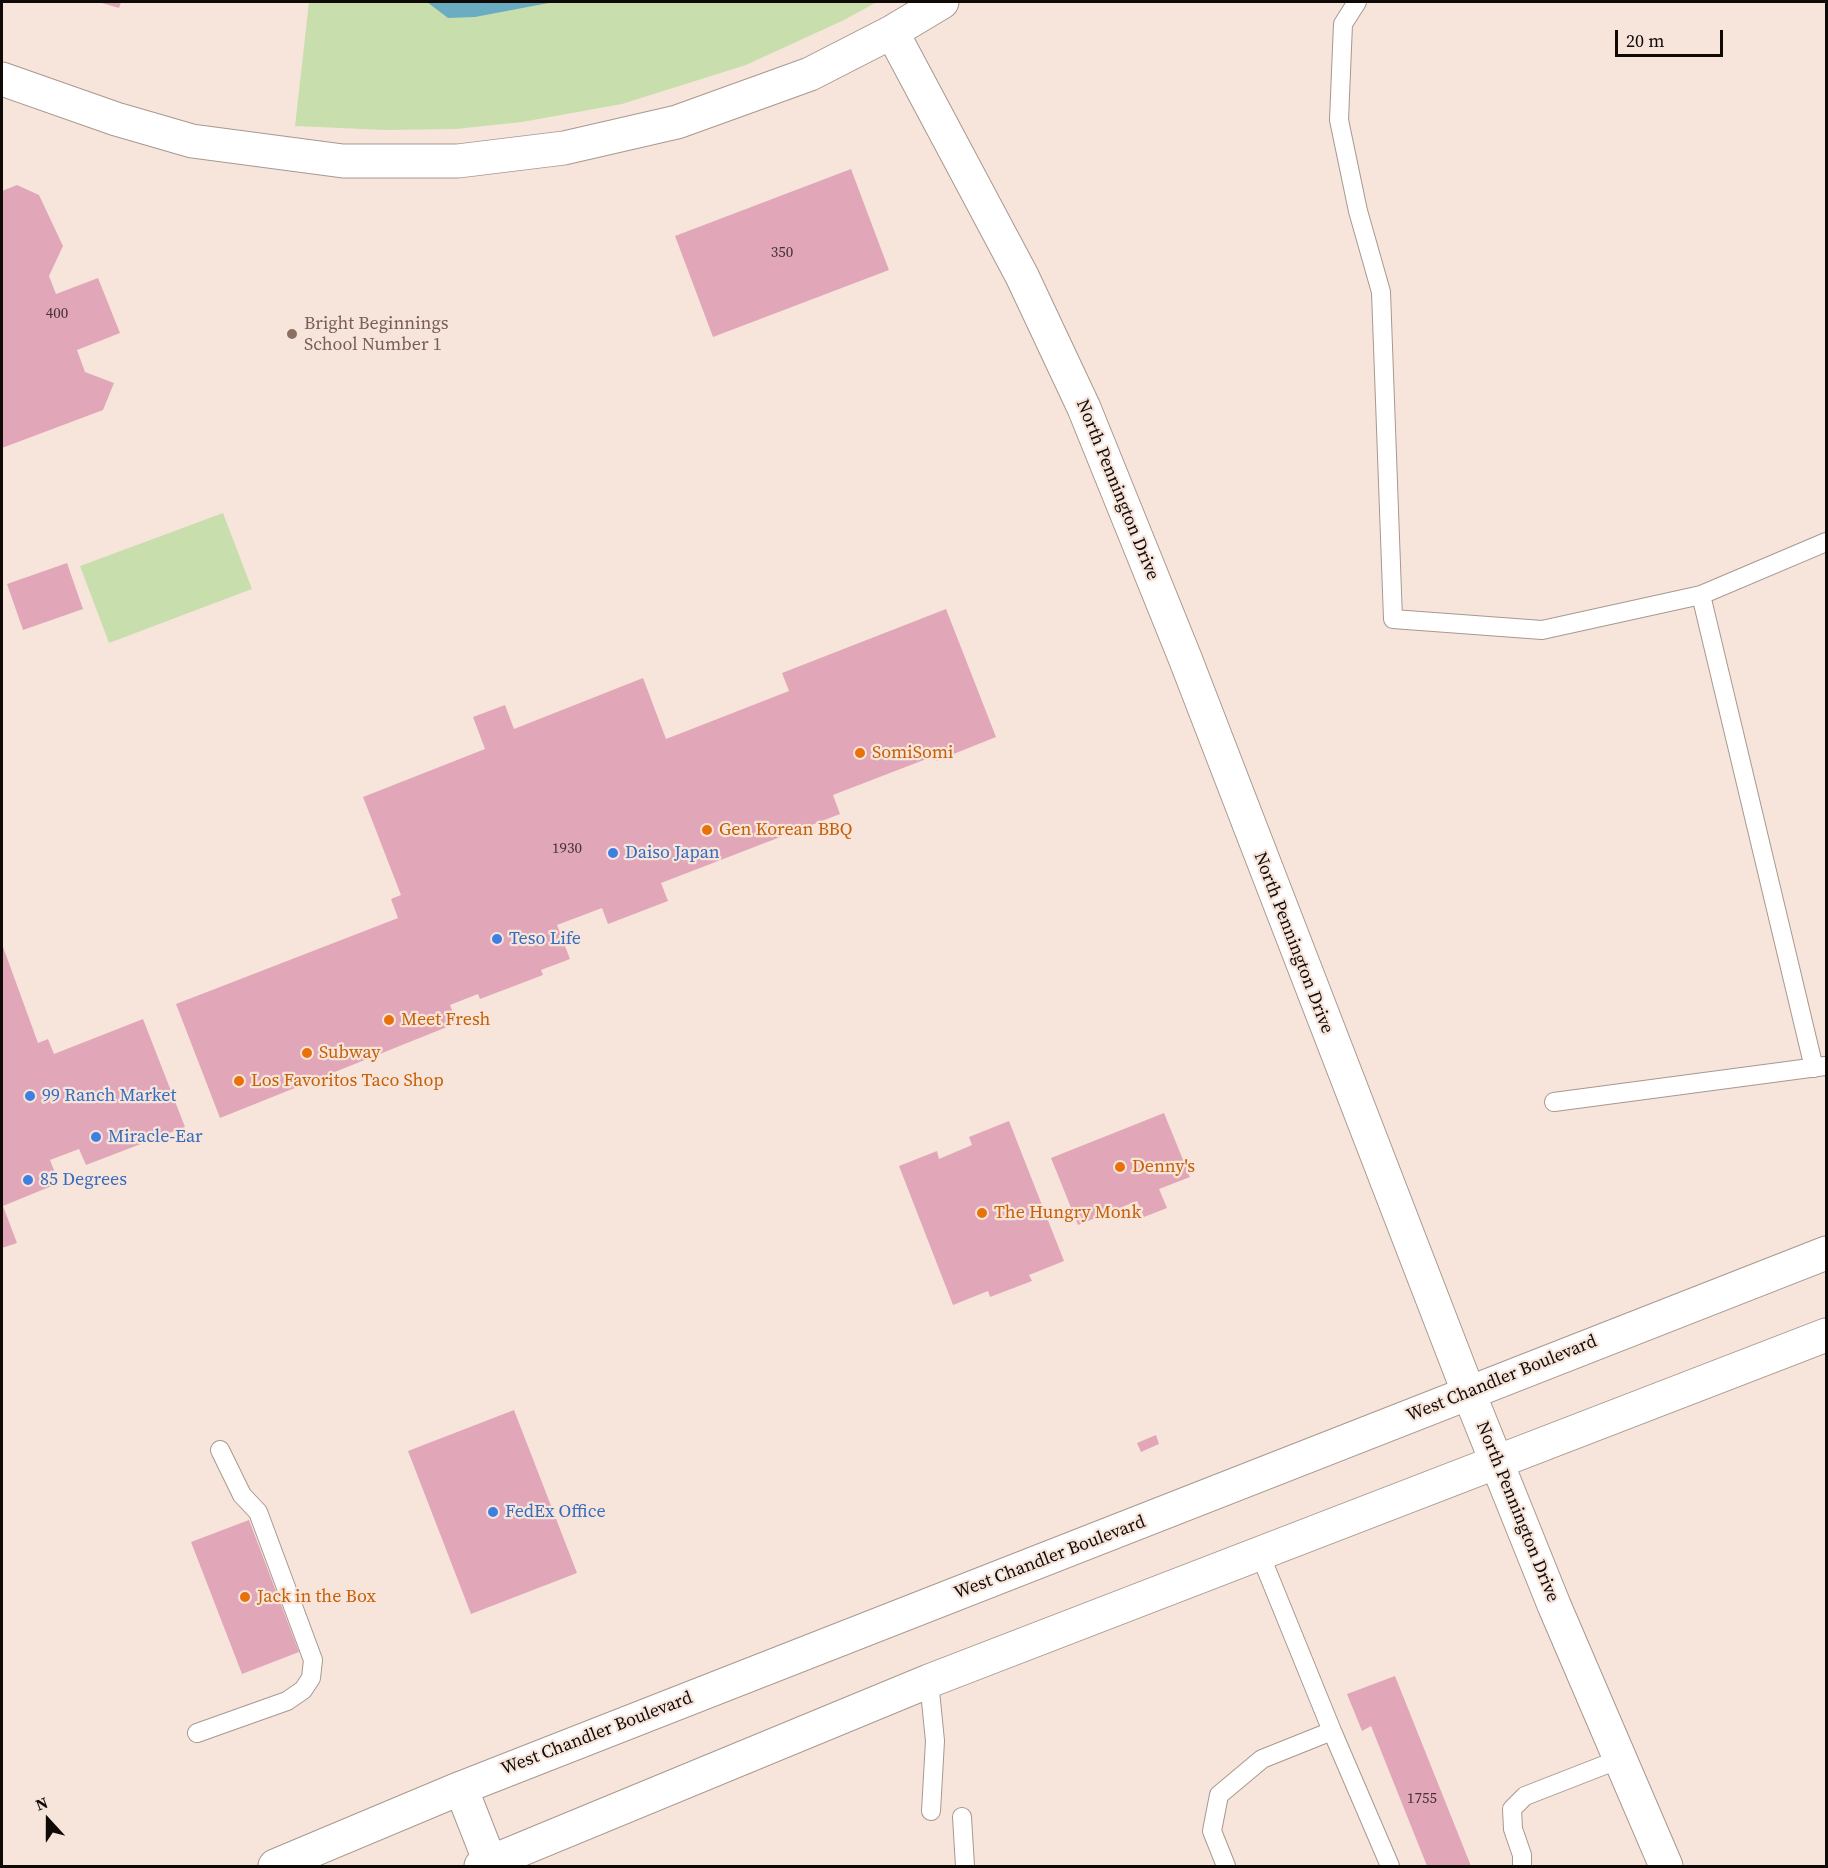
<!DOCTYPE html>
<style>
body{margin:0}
#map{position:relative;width:1828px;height:1868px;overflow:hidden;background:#f7e5db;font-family:"Source Serif 4",serif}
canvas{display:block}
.frame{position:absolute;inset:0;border:3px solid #100a07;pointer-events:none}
.north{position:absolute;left:18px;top:1790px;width:60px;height:60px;-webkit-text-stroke:4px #f7e5db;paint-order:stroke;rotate:339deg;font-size:16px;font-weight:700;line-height:24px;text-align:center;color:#100a07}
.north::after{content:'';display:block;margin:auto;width:21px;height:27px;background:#100a07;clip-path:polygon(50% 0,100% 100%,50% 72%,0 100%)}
.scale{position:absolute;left:1615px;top:30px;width:108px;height:27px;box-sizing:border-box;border:3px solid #100a07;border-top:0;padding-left:8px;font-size:18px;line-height:21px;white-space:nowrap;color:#100a07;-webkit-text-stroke:4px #f7e5db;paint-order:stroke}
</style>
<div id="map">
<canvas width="1828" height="1868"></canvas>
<div class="frame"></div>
<div class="north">N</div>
<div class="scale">20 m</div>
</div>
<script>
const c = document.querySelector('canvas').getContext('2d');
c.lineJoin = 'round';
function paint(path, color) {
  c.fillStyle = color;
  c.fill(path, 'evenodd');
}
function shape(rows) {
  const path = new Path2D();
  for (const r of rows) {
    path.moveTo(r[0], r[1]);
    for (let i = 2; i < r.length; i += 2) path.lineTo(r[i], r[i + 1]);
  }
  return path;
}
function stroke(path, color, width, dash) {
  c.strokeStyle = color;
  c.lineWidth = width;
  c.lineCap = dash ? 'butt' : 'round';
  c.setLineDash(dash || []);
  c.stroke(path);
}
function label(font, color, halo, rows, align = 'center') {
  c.font = font + ' "Source Serif 4",serif';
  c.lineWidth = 4.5;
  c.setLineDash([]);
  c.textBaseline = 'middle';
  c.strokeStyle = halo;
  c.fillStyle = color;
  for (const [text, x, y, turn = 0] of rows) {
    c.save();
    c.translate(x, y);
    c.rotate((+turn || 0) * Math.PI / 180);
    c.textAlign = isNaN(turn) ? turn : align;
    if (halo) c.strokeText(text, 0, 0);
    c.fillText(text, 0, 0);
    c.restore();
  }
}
const green = shape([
 [309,2,877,2,844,20,746,65,622,104,522,122,456,129,385,130,295,126],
 [223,513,252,589,109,643,80,566]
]);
const water = shape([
 [427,2,554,2,475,17,448,18]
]);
const building = shape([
 [98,2,121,2,119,8],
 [851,169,889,270,713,337,675,236],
 [17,185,39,195,63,246,49,276,56,294,98,278,120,333,77,350,85,372,114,383,103,410,2,448,2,191],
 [67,563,83,609,23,630,7,584],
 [946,609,996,737,936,761,934,756,833,795,840,814,661,883,668,901,608,924,602,908,557,925,570,959,541,970,543,975,480,999,478,994,450,1005,457,1023,220,1118,176,1004,398,918,391,899,401,895,363,797,485,749,473,717,505,705,514,729,643,678,666,739,789,691,782,673],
 [2,944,38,1043,48,1039,54,1054,143,1019,185,1127,86,1165,79,1149,50,1160,59,1183,3,1206,17,1243,2,1248],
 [1164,1113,1190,1177,1159,1189,1167,1208,1144,1217,1137,1201,1078,1225,1051,1158],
 [1009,1121,1064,1261,1029,1275,1032,1281,990,1297,988,1291,953,1305,899,1166,937,1151,939,1159,972,1145,969,1137],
 [514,1410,577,1573,471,1614,408,1451],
 [1156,1435,1159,1444,1141,1452,1137,1443],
 [249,1520,299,1652,242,1674,191,1542],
 [1395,1676,1471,1866,1427,1866,1371,1726,1362,1731,1347,1694]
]);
const lane = shape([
 [1357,2,1343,24,1339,120,1358,211,1381,292,1393,619,1542,630,1701,595,1826,542],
 [1701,595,1814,1068],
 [1554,1102,1825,1066],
 [929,1681,935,1741,931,1811],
 [1332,1731,1390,1866],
 [197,1733,287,1701,303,1690,311,1678,313,1660,258,1512,242,1495,220,1450],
 [962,1817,965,1866],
 [1226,1866,1212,1831,1219,1795,1262,1759,1332,1731,1260,1554],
 [1522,1866,1522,1855,1513,1829,1512,1809,1525,1796,1620,1759]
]);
const secondary = shape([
 [892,32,1022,276,1084,408,1185,658,1468,1391,1554,1605,1666,1866],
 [2,79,116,119,192,141,343,161,458,161,564,148,677,122,810,74,892,32,942,2],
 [461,1788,490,1862],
 [275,1866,461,1788,1826,1253],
 [481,1866,929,1681,1826,1335]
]);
const markers = [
 [292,334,6,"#8d6e63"],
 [860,753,6,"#e8710a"],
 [707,830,6,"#e8710a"],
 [613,853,6,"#3f7fe0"],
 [497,939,6,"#3f7fe0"],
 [389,1020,6,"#e8710a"],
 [307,1053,6,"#e8710a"],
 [239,1081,6,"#e8710a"],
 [30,1096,6,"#3f7fe0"],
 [96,1137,6,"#3f7fe0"],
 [1120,1167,6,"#e8710a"],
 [28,1180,6,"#3f7fe0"],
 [982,1213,6,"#e8710a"],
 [493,1512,6,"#3f7fe0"],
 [245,1597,6,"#e8710a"]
];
const numberNames = [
 ["350",782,253],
 ["400",57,314],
 ["1930",567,849],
 ["1755",1422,1799]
];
const educationNames = [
 ["Bright Beginnings",304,324],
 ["School Number 1",304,345]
];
const streetNames = [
 ["North Pennington Drive",1117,490,68],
 ["North Pennington Drive",1293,943,69],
 ["West Chandler Boulevard",1502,1379,-22],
 ["North Pennington Drive",1517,1512,68],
 ["West Chandler Boulevard",1050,1558,-21],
 ["West Chandler Boulevard",597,1734,-21]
];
const foodNames = [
 ["SomiSomi",872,753],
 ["Gen Korean BBQ",719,830],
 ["Meet Fresh",401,1020],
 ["Subway",319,1053],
 ["Los Favoritos Taco Shop",251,1081],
 ["Denny's",1132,1167],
 ["The Hungry Monk",994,1213],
 ["Jack in the Box",257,1597]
];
const shopNames = [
 ["Daiso Japan",625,853],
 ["Teso Life",509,939],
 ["99 Ranch Market",42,1096],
 ["Miracle-Ear",108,1137],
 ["85 Degrees",40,1180],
 ["FedEx Office",505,1512]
];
paint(green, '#c8dfad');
paint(water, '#6badc0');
paint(building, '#e1a7b9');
stroke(lane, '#a8988e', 20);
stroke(secondary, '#a8988e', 35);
stroke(lane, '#fff', 18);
stroke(secondary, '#fff', 33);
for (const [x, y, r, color] of markers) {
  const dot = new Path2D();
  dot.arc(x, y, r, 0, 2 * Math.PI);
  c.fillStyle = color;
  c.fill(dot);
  stroke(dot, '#f7e5db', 2);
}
label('15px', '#443134', null, numberNames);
label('18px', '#785e54', '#f7e5db', educationNames, 'left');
label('18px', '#100a07', '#f7e5db', streetNames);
label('18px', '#c56008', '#f7e5db', foodNames, 'left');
label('18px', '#366cbe', '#f7e5db', shopNames, 'left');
</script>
